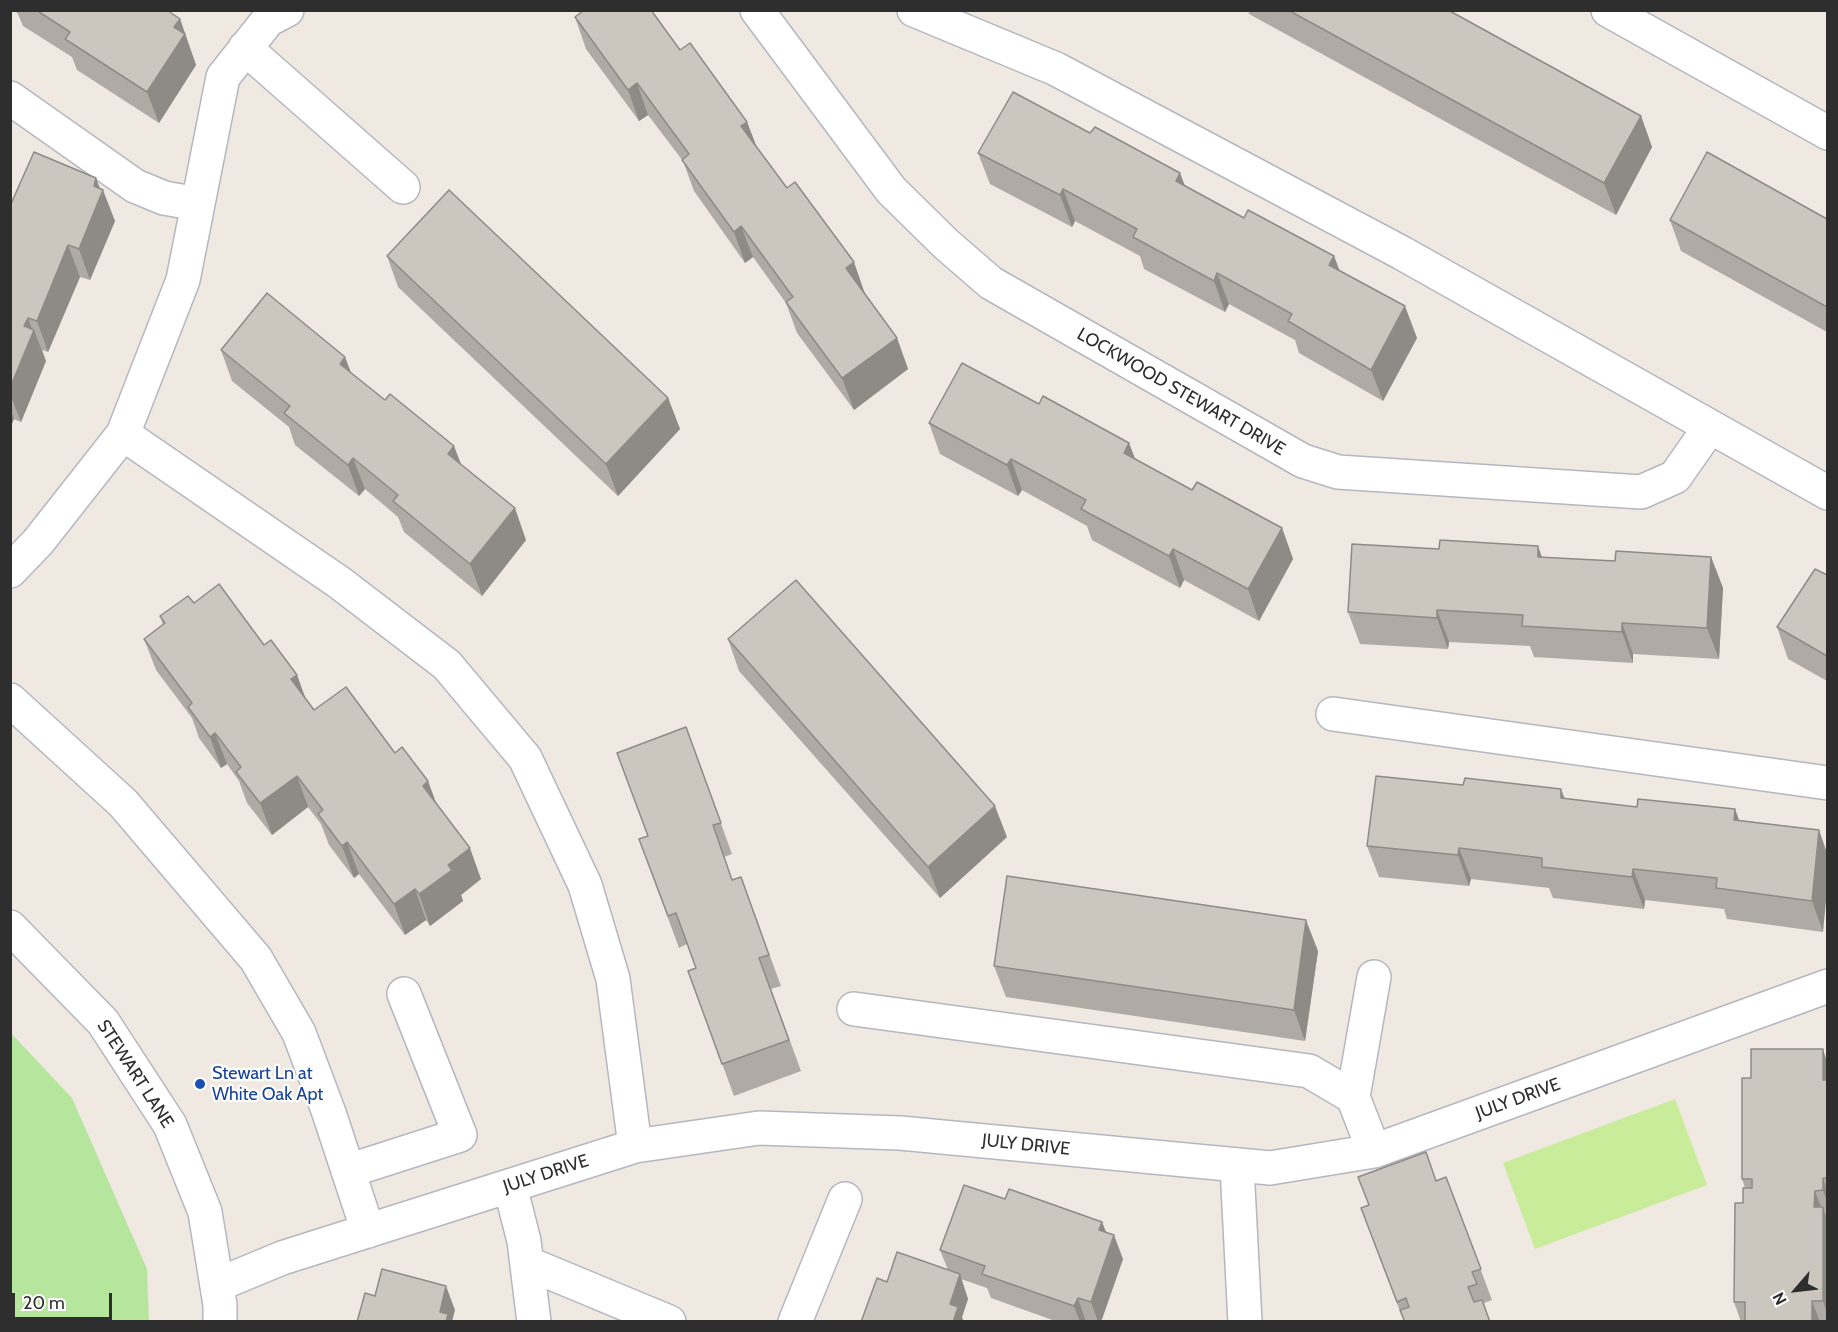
<!DOCTYPE html>
<style>
body{margin:0}
#map{position:relative;width:1838px;height:1332px;overflow:hidden;background:#efe9e1;font-family:Cabin,sans-serif}
canvas{display:block}
.frame{position:absolute;inset:0;border:12px solid #2e2e2e;pointer-events:none}
.north{position:absolute;left:1766px;top:1260px;width:60px;height:60px;-webkit-text-stroke:4px #fff;paint-order:stroke;rotate:242deg;font-size:16px;font-weight:700;line-height:24px;text-align:center;color:#2e2e2e}
.north::after{content:'';display:block;margin:auto;width:21px;height:27px;background:#2e2e2e;clip-path:polygon(50% 0,100% 100%,50% 72%,0 100%)}
.scale{position:absolute;left:12px;top:1293px;width:100px;height:27px;box-sizing:border-box;border:3px solid #2e2e2e;border-top:0;padding-left:8px;font-size:18px;line-height:21px;white-space:nowrap;color:#2e2e2e;-webkit-text-stroke:4px #fff;paint-order:stroke}
</style>
<div id="map">
<canvas width="1838" height="1332"></canvas>
<div class="frame"></div>
<div class="north">N</div>
<div class="scale">20 m</div>
</div>
<script>
const c = document.querySelector('canvas').getContext('2d');
c.lineJoin = 'round';
function paint(path, color) {
  c.fillStyle = color;
  c.fill(path, 'evenodd');
}
function shape(rows) {
  const path = new Path2D();
  for (const r of rows) {
    path.moveTo(r[0], r[1]);
    for (let i = 2; i < r.length; i += 2) path.lineTo(r[i], r[i + 1]);
  }
  return path;
}
function stroke(path, color, width, dash) {
  c.strokeStyle = color;
  c.lineWidth = width;
  c.lineCap = dash ? 'butt' : 'round';
  c.setLineDash(dash || []);
  c.stroke(path);
}
function label(font, color, halo, rows, align = 'center') {
  c.font = font + ' Cabin,sans-serif';
  c.lineWidth = 4.5;
  c.setLineDash([]);
  c.textBaseline = 'middle';
  c.strokeStyle = halo;
  c.fillStyle = color;
  for (const [text, x, y, turn = 0] of rows) {
    c.save();
    c.translate(x, y);
    c.rotate((+turn || 0) * Math.PI / 180);
    c.textAlign = isNaN(turn) ? turn : align;
    if (halo) c.strokeText(text, 0, 0);
    c.fillText(text, 0, 0);
    c.restore();
  }
}
const green = shape([
 [10,1032,72,1098,147,1269,149,1321,11,1321]
]);
const pitch = shape([
 [1675,1099,1707,1185,1535,1249,1503,1163]
]);
const minor = shape([
 [757,10,891,190,946,244,991,283,1303,461,1338,472,1641,492,1675,477,1710,427],
 [914,10,1056,69,1402,253,1828,493],
 [1608,10,1828,133],
 [245,48,403,187],
 [10,98,135,186,164,198,198,204],
 [123,434,340,583,447,665,525,758,585,885,613,979,635,1146],
 [10,571,38,542,123,434,183,280,223,77,268,20,287,10],
 [10,700,123,803,256,959,299,1033,329,1113,368,1231],
 [1333,714,1828,783],
 [10,927,103,1022,170,1125,205,1212,220,1305,220,1322],
 [854,1009,1309,1071,1353,1097,1374,1151],
 [1353,1097,1374,977],
 [1237,1167,1245,1322],
 [348,1171,460,1135,404,994],
 [510,1186,524,1241,534,1322],
 [527,1263,669,1322],
 [217,1285,282,1258,635,1146,759,1128,900,1133,1270,1168,1374,1151,1828,986],
 [795,1322,845,1199]
]);
const wall = shape([
 [14,10,167,10,180,19,196,65,159,123,77,70,72,57,23,26,18,14],
 [1248,10,1448,10,1641,116,1652,147,1616,215,1249,14],
 [575,17,680,50,747,122,756,146,865,294,897,338,908,369,854,410,797,333,786,303,753,257,745,263,694,191,683,161,648,115,639,121,586,49],
 [978,153,1185,186,1244,218,1334,256,1340,271,1417,338,1383,401,1299,353,1295,340,1229,304,1225,312,1144,269,1140,256,1075,221,1072,227,990,184],
 [10,206,115,221,90,280,80,277,48,352,42,350,46,361,21,422,14,419,10,428],
 [1827,219,1827,332,1681,251,1670,220],
 [387,256,668,398,680,429,618,496,398,287],
 [221,350,351,373,462,465,526,540,482,596,404,532,398,517,365,489,359,496,295,445,289,427,232,381],
 [1039,404,1129,443,1135,460,1192,490,1282,528,1293,559,1259,621,1184,580,1180,588,1092,540,1087,526,1022,490,1018,496,940,454,929,423],
 [1439,549,1542,557,1615,561,1711,557,1723,588,1719,659,1633,654,1633,663,1534,657,1530,646,1449,642,1448,649,1360,644,1348,612],
 [1827,575,1827,681,1788,659,1777,627],
 [194,603,264,645,297,675,305,697,314,710,395,753,437,805,481,879,461,895,463,901,430,926,426,920,405,935,359,874,354,878,329,845,321,824,308,807,272,835,247,803,239,781,227,764,221,768,199,738,192,718,156,670,144,639,163,625,160,616],
 [728,639,1007,837,940,898,739,671],
 [686,727,732,854,724,857,732,880,741,877,781,986,771,989,801,1071,734,1096,688,971,696,968,687,944,679,948,639,839,648,836],
 [1565,799,1637,807,1735,809,1739,820,1819,830,1823,932,1727,919,1724,909,1645,900,1644,909,1553,898,1549,888,1471,879,1469,886,1379,877,1367,846],
 [1318,951,1305,1041,1006,997,994,966],
 [1827,1062,1827,1322,1741,1322,1734,1302,1743,1203,1745,1188,1742,1179,1751,1078],
 [1446,1177,1492,1300,1484,1303,1490,1322,1404,1322,1361,1208],
 [1005,1199,1102,1222,1106,1232,1123,1259,1101,1322,1058,1322,991,1298,987,1288,961,1279,968,1299,962,1317,887,1282,948,1270,940,1250]
]);
const shadedWall = shape([
 [180,19,196,65,159,123,147,92,174,27],
 [637,83,648,115,639,121,628,90],
 [1641,116,1652,147,1616,215,1604,183],
 [747,122,759,153,741,126],
 [1180,173,1192,204,1176,181],
 [96,178,102,194,103,190,115,221,90,280,79,249,94,186],
 [1063,189,1075,221,1072,227,1060,195],
 [741,226,753,257,745,263,734,232],
 [68,245,80,277,48,352,37,321],
 [1334,256,1345,287,1329,265],
 [854,262,865,294,857,299,846,268],
 [1217,273,1229,304,1225,312,1214,281],
 [1405,306,1417,338,1383,401,1371,370],
 [28,318,33,332,34,330,46,361,21,422,10,394,10,388,24,326],
 [897,338,908,369,854,410,842,378],
 [345,357,357,388,340,364],
 [668,398,680,429,618,496,606,464],
 [10,409,14,419,10,428],
 [1129,443,1141,474,1124,453],
 [454,446,466,477,448,454],
 [353,458,365,489,359,496,348,465],
 [1011,459,1022,490,1018,496,1007,465],
 [515,508,526,540,482,596,470,564],
 [1282,528,1293,559,1259,621,1248,589],
 [1538,546,1549,577,1538,557],
 [1173,549,1184,580,1180,588,1169,556],
 [1711,557,1723,588,1719,659,1707,628],
 [1437,610,1449,642,1448,649,1437,618],
 [1622,623,1633,654,1633,663,1622,632],
 [297,675,308,706,291,679],
 [215,733,227,764,221,768,210,737],
 [297,776,308,807,272,835,260,803],
 [428,781,440,813,423,786],
 [1561,789,1573,820,1561,798],
 [995,806,1007,837,940,898,928,867],
 [1735,809,1746,840,1734,820],
 [1819,830,1827,853,1827,891,1823,932,1812,901],
 [347,842,359,874,354,878,342,846],
 [470,848,481,879,461,895,463,901,430,926,419,894,448,865],
 [1459,848,1471,879,1469,886,1458,855],
 [1633,869,1645,900,1644,909,1632,877],
 [415,889,426,920,405,935,394,904],
 [1306,920,1318,951,1305,1041,1294,1010],
 [1823,1049,1827,1062,1827,1093,1823,1080],
 [1823,1178,1827,1190,1827,1202,1823,1190],
 [1815,1191,1823,1213,1823,1207,1827,1220,1827,1314,1823,1301,1814,1207],
 [1102,1222,1111,1245,1114,1235,1123,1259,1101,1322,1098,1322,1091,1302,1099,1230],
 [960,1274,968,1299,962,1317,964,1322,953,1322,950,1304],
 [446,1286,455,1310,452,1322,443,1322,440,1312],
 [1078,1298,1086,1322,1080,1322,1074,1306],
 [1812,1301,1820,1322,1812,1322]
]);
const building = shape([
 [36,10,167,10,180,19,174,27,185,34,147,92,65,39,70,32,36,10],
 [584,10,651,10,680,50,690,43,747,122,741,126,787,188,795,182,854,262,846,268,897,338,842,378,786,302,793,297,741,226,734,232,682,160,689,154,637,83,628,90,575,17,584,10],
 [1288,10,1448,10,1641,116,1604,183,1288,10],
 [1013,92,1090,133,1095,127,1180,173,1176,181,1244,218,1248,210,1334,256,1329,265,1405,306,1371,370,1288,321,1292,314,1217,273,1214,281,1133,237,1137,229,1063,189,1060,195,978,153,1013,92],
 [34,152,96,178,94,186,103,190,79,249,68,245,37,321,28,318,24,326,34,330,10,388,10,206,34,152],
 [1707,152,1827,219,1827,307,1670,220,1707,152],
 [449,190,668,398,606,464,387,256,449,190],
 [267,293,345,357,340,364,385,400,390,394,454,446,448,454,515,508,470,564,393,501,398,495,353,458,348,465,284,413,290,406,221,350,267,293],
 [962,363,1039,404,1043,396,1129,443,1124,453,1192,490,1197,482,1282,528,1248,589,1173,549,1169,556,1081,509,1086,500,1011,459,1007,465,929,423,962,363],
 [1440,540,1538,546,1538,557,1615,561,1616,551,1711,557,1707,628,1622,623,1622,632,1522,626,1523,615,1437,610,1437,618,1348,612,1352,544,1439,549,1440,540],
 [1815,569,1827,575,1827,656,1777,627,1815,569],
 [796,580,995,806,928,867,728,639,796,580],
 [219,584,264,645,271,640,297,675,291,679,314,710,346,687,395,753,402,747,428,781,423,786,470,848,448,865,452,870,419,894,415,889,394,904,347,842,342,846,318,814,323,810,297,776,260,803,236,772,241,767,215,733,210,737,188,707,192,703,144,639,165,623,160,616,188,596,194,603,219,584],
 [686,727,721,823,713,825,732,880,741,877,769,955,759,958,789,1040,722,1064,688,971,696,968,676,913,668,916,639,839,648,836,617,753,686,727],
 [1376,776,1463,785,1465,778,1561,789,1561,798,1637,807,1638,799,1735,809,1734,820,1819,830,1812,901,1716,888,1717,878,1633,869,1632,877,1542,867,1542,858,1459,848,1458,855,1367,846,1376,776],
 [1007,876,1306,920,1294,1010,994,966,1007,876],
 [1751,1049,1823,1049,1823,1080,1827,1080,1827,1178,1823,1178,1823,1190,1815,1191,1814,1207,1823,1207,1823,1301,1812,1301,1812,1322,1745,1322,1745,1302,1734,1302,1735,1203,1743,1203,1743,1188,1752,1188,1752,1179,1742,1179,1742,1078,1751,1078,1751,1049],
 [1426,1152,1436,1181,1446,1177,1481,1269,1472,1272,1477,1284,1468,1287,1474,1302,1482,1300,1490,1322,1405,1322,1400,1310,1409,1307,1406,1298,1397,1302,1361,1208,1369,1205,1358,1177,1426,1152],
 [964,1185,1005,1199,1009,1189,1102,1222,1099,1230,1114,1235,1091,1302,1078,1298,1074,1306,982,1274,985,1266,940,1250,964,1185],
 [897,1252,960,1274,950,1304,958,1307,953,1322,861,1322,877,1278,887,1282,897,1252],
 [382,1269,446,1286,440,1312,448,1314,446,1322,357,1322,365,1293,375,1296,382,1269]
]);
const markers = [
 [200,1084,6,"#1a4fb4"]
];
const streetNames = [
 ["LOCKWOOD STEWART DRIVE",1181,392,30],
 ["STEWART LANE",135,1074,57],
 ["JULY DRIVE",1518,1099,-20],
 ["JULY DRIVE",1026,1145,6],
 ["JULY DRIVE",546,1174,-18]
];
const transitNames = [
 ["Stewart Ln at",212,1074],
 ["White Oak Apt",212,1095]
];
paint(green, '#b6e59e');
paint(pitch, '#c9ec9a');
stroke(minor, '#b4b7c1', 36);
stroke(minor, '#fff', 33);
paint(wall, '#afaba4');
paint(shadedWall, '#8e8b86');
paint(building, '#cbc7bf');
stroke(building, '#8e8b86', 1.5);
for (const [x, y, r, color] of markers) {
  const dot = new Path2D();
  dot.arc(x, y, r, 0, 2 * Math.PI);
  c.fillStyle = color;
  c.fill(dot);
  stroke(dot, '#fff', 2);
}
label('18px', '#2e2e2e', '#fff', streetNames);
label('18px', '#164399', '#fff', transitNames, 'left');
</script>
